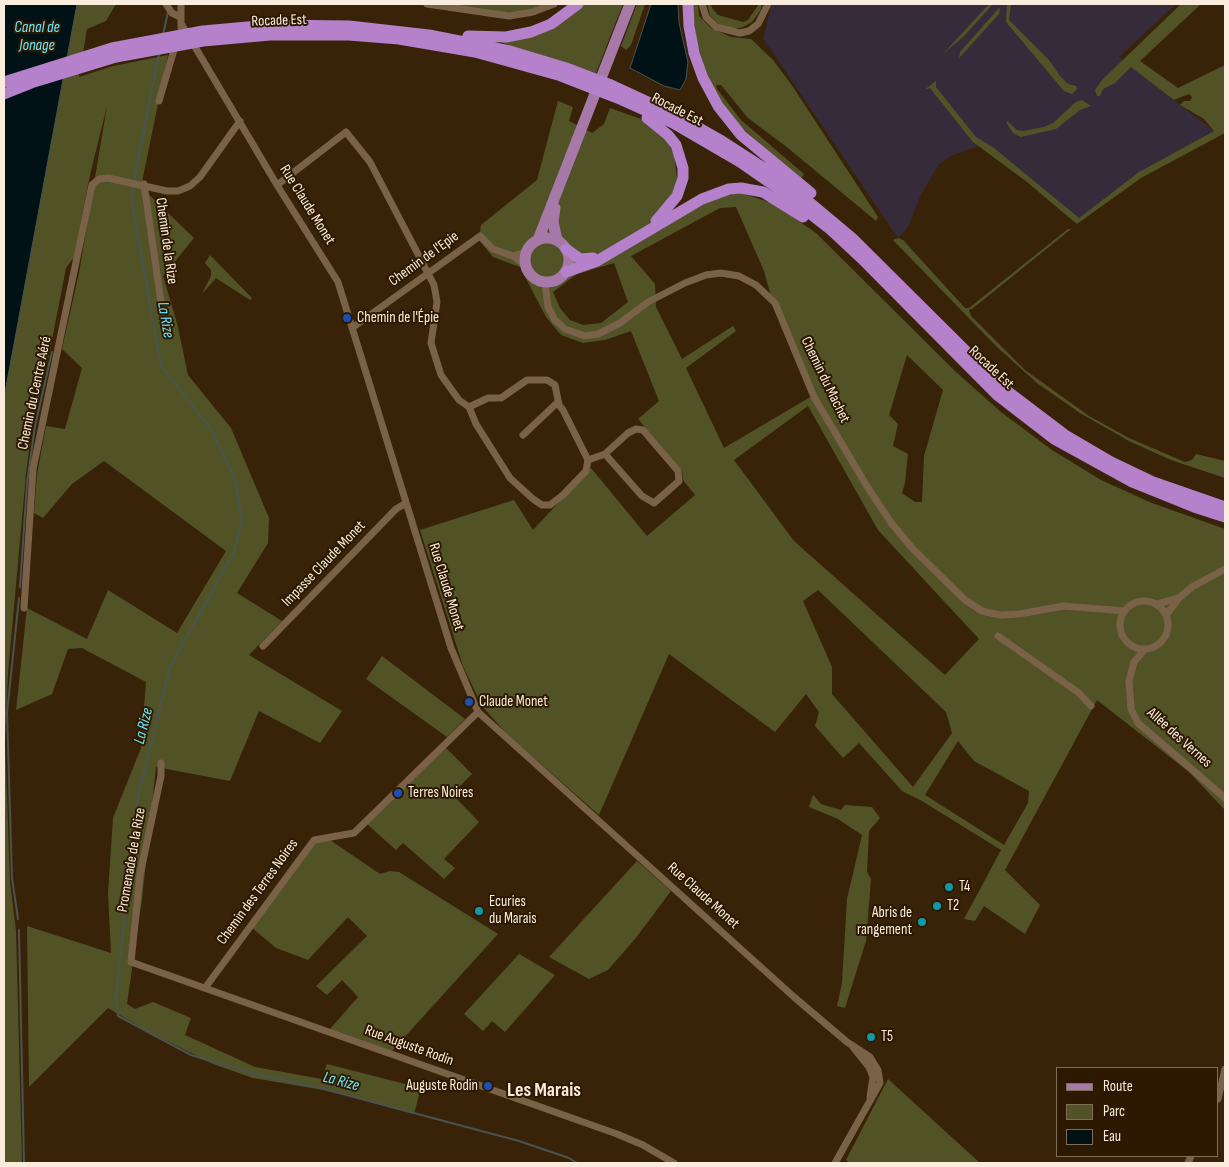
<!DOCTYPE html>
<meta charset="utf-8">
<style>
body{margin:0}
#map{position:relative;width:1229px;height:1167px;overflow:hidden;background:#382309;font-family:"Sofia Sans Condensed",sans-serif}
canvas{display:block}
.frame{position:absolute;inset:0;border:5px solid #faecdd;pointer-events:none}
.legend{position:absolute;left:1056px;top:1067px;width:162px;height:90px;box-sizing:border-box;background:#2d1901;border:1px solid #7f6d59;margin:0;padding:6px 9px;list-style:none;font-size:15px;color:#faecdd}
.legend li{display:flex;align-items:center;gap:10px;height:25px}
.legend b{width:25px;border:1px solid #7f6d59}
</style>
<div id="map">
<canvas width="1229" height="1167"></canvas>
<div class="frame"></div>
<ul class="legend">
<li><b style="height:6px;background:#a679a9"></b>Route</li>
<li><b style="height:14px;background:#515326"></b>Parc</li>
<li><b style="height:14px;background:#001216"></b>Eau</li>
</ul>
</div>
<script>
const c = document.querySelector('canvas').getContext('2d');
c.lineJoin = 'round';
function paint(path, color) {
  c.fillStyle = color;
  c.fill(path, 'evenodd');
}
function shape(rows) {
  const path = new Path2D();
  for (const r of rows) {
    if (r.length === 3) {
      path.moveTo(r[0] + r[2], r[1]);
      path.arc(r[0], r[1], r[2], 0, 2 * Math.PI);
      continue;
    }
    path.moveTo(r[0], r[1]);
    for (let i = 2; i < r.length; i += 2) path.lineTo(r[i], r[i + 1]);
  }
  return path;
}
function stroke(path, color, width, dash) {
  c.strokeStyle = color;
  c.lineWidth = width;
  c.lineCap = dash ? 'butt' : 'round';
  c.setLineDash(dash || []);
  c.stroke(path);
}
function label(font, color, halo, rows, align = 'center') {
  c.font = font + ' "Sofia Sans Condensed",sans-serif';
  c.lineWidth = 4;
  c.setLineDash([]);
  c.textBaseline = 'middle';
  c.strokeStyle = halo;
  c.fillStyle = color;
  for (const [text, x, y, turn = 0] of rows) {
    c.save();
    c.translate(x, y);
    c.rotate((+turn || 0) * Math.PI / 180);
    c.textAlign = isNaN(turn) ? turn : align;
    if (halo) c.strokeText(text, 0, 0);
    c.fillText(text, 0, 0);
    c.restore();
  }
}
const industrial = shape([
 [772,4,1176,4,1119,57,1214,131,1139,172,1074,222,1027,182,979,146,951,156,939,164,921,194,908,227,898,238,763,38]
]);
const green = shape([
 [77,4,116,4,106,21,87,29,79,77,113,66,168,55,141,187,194,238,163,276,177,323,188,375,231,428,269,518,268,543,237,593,282,621,249,655,342,711,320,743,259,711,230,781,156,767,142,899,127,1004,135,1009,153,1002,191,1018,185,1035,255,1067,322,1079,327,1064,421,1088,414,1114,335,1092,253,1078,213,1064,147,1031,108,1008,29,1087,27,926,111,953,108,893,113,818,141,748,146,682,82,648,68,649,52,694,16,710,27,608,87,639,108,590,177,633,226,551,104,461,72,484,43,518,34,513,37,474,46,426,65,429,82,368,62,349,79,273,107,106,90,175,74,257,66,268,50,350,32,426,26,474,8,673,5,741,10,881,16,931,22,1163,4,1163,4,398],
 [443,4,547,4,539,8,508,13],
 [584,4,623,4,596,73,503,43,503,40,575,13],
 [637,4,645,4,631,45,626,50,621,46],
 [692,4,698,4,699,16,711,28,731,37,751,39,773,60,793,87,878,217,876,221,788,148,748,118,721,85,716,85,717,89,741,120,804,174,801,179,740,126,714,92,697,45],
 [707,4,711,4,712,8,718,15,743,22,748,20,759,4,762,4,760,11,752,22,741,28,726,28,717,23,710,15],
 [989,4,993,4,964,36,943,54],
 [1007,4,1011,4,1009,20,1049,60,1060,76,1068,84,1076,86,1077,89,1072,94,1064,91,1006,22],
 [1181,4,1201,4,1140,61,1178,88,1225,65,1225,133,1141,178,1077,224,1027,182,973,142,930,88,924,90,936,81,936,87,976,137,994,148,1079,218,1139,172,1214,131,1204,119,1180,105,1184,101,1190,101,1192,97,1189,94,1174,100,1131,67,1115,83,1103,89,1100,96,1097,96,1095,90,1102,80],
 [1000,7,999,14,959,58,960,52],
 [1082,100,1091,106,1080,110,1056,129,1021,137,1013,133,1007,124,1007,121,1017,130,1023,131,1044,127,1053,123,1076,102],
 [558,101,573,107,569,121,592,133,604,124,610,108,641,119,665,137,674,155,677,178,668,224,708,202,726,195,741,193,772,203,816,233,956,372,1001,412,1052,450,1101,480,1152,503,1225,529,1225,810,1189,772,1097,700,1005,870,1040,905,1025,934,984,906,975,921,964,919,1001,850,922,801,902,791,859,743,843,758,815,726,819,712,806,694,775,732,669,654,599,815,506,733,482,706,463,666,420,530,514,500,533,530,591,468,647,536,695,495,683,480,682,471,638,419,659,401,631,331,605,340,583,343,561,335,546,317,520,267,493,257,479,240,481,225,537,180],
 [736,207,764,271,775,311,812,396,724,448,686,368,736,331,733,326,682,359,656,307,655,284,631,256,720,208],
 [614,263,628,302,601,323,583,325,570,320,560,308,553,292,577,274],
 [907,355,943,390,924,456,922,502,915,502,902,493,905,483,908,454,893,446,898,424,889,415],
 [808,406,878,530,979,639,945,675,794,541,734,460],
 [818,590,946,712,952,733,913,787,832,694,832,667,803,601],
 [958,741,974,761,1029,791,1028,803,1004,845,925,795],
 [1068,229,1071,229,972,309,969,309,971,316,1025,370,1089,416,1129,438,1185,462,1192,460,1196,454,1225,461,1225,478,1171,460,1129,441,1080,413,1037,383,996,346,893,240,898,238,903,240,965,308,969,308],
 [210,255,252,298,250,300,216,278,202,294,211,276,211,270,205,263],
 [382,656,465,719,447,737,366,679],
 [446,748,472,774,452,794,479,822,444,859,455,868,444,879,403,843,396,850,367,824],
 [813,795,821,804,841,810,845,805,872,807,880,818,869,831,867,872,871,879,866,941,845,1008,837,1006,842,983,847,899,862,835,838,819,809,807],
 [330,840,380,874,390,871,399,872,498,934,392,1051,330,1029,358,997,342,980,327,995,316,986,367,936,348,917,308,960,276,948,251,927,311,845,320,841],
 [637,861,671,891,635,939,608,970,589,979,549,957],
 [519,954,555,975,505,1032,492,1021,483,1031,464,1014],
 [888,1079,980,1163,850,1163,846,1160]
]);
const water = shape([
 [4,4,77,4,4,398,4,4],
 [651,4,678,4,679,23,688,62,686,79,680,90,664,86,630,68,651,4]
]);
const stream = shape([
 [163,35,168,12],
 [134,182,159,54],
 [133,186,131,197,161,365,213,432,235,480,242,520,234,552,170,667,138,796,116,998,118,1016,191,1055,254,1074,320,1088,519,1141,569,1158,577,1163],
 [20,587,27,483,35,426,52,352],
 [18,919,12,878,7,713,19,598],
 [19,930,24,1163]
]);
const minor = shape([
 [166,4,172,13,180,17],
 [427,4,509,16,533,12,554,4],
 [702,4,706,17,716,27,740,33,749,31,758,24,768,4],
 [182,25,277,185,338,282,451,648,478,712,794,997,847,1042,870,1057,878,1070,880,1083,835,1163],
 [181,28,181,4],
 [159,101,176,43],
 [144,184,161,302],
 [277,185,346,132,370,162,434,285,437,302,431,343,441,375,459,400,469,407,488,398,501,398,527,380,547,380,555,385,559,405,563,410,588,460,586,471,563,495,550,505,542,505,533,499,510,478,476,424,469,407],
 [513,256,526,252],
 [545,283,548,307,555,320,565,329,585,336,598,334,620,323,648,302,685,283,706,275,721,273,739,276,756,285,775,303,814,397,868,488,892,524,913,549,965,600,982,611,1000,615,1019,614,1064,606,1124,611],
 [352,328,480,236,493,249,513,256,525,265],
 [523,435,558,402],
 [588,460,605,454,628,433,636,429,643,430,678,471,679,481,654,503,642,496,605,454],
 [1144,625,24],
 [1157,604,1179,598],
 [24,608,33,469,92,185,99,179,108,178,167,191,178,191,190,186,200,177,240,121],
 [1166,615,1179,598,1192,587,1225,569],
 [998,636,1079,693,1091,706],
 [263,646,396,509,406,503],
 [1145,649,1134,662,1129,681,1131,709,1138,723,1225,798],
 [161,763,161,776,140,875,131,962,617,1134,643,1145,674,1163],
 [205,988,314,840,354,833,478,712],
 [853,1047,869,1067,873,1077,870,1097],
 [1218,1099,1225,1069],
 [1188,1163,1191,1156]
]);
const primary = shape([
 [555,208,553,222,557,240],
 [547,260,22],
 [538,240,630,4]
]);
const trunk = shape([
 [688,4,689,26,694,53,703,78,718,106,741,135,811,193],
 [468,36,506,37,531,32,551,24,578,4],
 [4,82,112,48,203,31,270,25,349,26,429,35,510,51,566,68,611,85,678,116,722,141,784,181,852,238,1003,388,1065,435,1111,462,1153,482,1225,507],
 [4,94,34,82,116,57,203,41,270,35,349,35,399,39,475,52,558,75,622,100,673,123,740,162,776,187,831,230,861,258,997,395,1054,439,1132,482,1194,507,1225,517],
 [647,118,668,135,676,145,683,168,683,178,677,196,656,221],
 [566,249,580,259,593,258],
 [566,272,597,261,702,199,729,189,741,188,763,192,803,217]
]);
const markers = [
 [347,318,5,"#1a4fb4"],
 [469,702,5,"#1a4fb4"],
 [398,793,5,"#1a4fb4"],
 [949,887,5,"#0f9aa8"],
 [937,906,5,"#0f9aa8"],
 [479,911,5,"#0f9aa8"],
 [922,922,5,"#0f9aa8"],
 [871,1037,5,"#0f9aa8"],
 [488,1086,5,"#1a4fb4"]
];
const streetNames = [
 ["Rocade Est",279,21,-2],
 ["Rocade Est",677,110,27],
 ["Rue Claude Monet",307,205,58],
 ["Chemin de la Rize",166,241,82],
 ["Chemin de l'Epie",424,259,-36],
 ["Rocade Est",991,368,43],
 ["Chemin du Machet",825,380,64],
 ["Chemin du Centre Aéré",35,393,-78],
 ["Impasse Claude Monet",324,564,-46],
 ["Rue Claude Monet",446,587,73],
 ["Allée des Vernes",1179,738,42],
 ["Promenade de la Rize",132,860,-80],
 ["Chemin des Terres Noires",258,892,-54],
 ["Rue Claude Monet",703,896,42],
 ["Rue Auguste Rodin",409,1046,20]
];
const poiNames = [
 ["Chemin de l'Épie",357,318],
 ["Claude Monet",479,702],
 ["Terres Noires",408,793],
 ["T4",959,887],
 ["Ecuries",489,902],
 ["du Marais",489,919],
 ["T2",947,906],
 ["Abris de",912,913,"right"],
 ["rangement",912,930,"right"],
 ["T5",881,1037],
 ["Auguste Rodin",478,1086,"right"]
];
const waterNames = [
 ["Canal de",37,28],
 ["Jonage",37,46],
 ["La Rize",165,320,80],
 ["La Rize",144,726,-76],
 ["La Rize",341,1082,15]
];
const districtNames = [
 ["Les Marais",544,1091]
];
paint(industrial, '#362b3a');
paint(green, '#515326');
paint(water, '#001216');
stroke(water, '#4b5352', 1);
stroke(stream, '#4b5352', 2);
stroke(minor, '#7a6248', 7);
stroke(primary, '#a679a9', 11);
stroke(trunk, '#b481ca', 11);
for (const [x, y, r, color] of markers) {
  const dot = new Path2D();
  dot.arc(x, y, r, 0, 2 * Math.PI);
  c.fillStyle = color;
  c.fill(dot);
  stroke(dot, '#2d1901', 2);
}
label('15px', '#faecdd', '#2d1901', streetNames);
label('15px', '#faecdd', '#2d1901', poiNames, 'left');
label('italic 16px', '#6de7fb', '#2d1901', waterNames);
label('bold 20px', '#faecdd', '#2d1901', districtNames);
</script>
